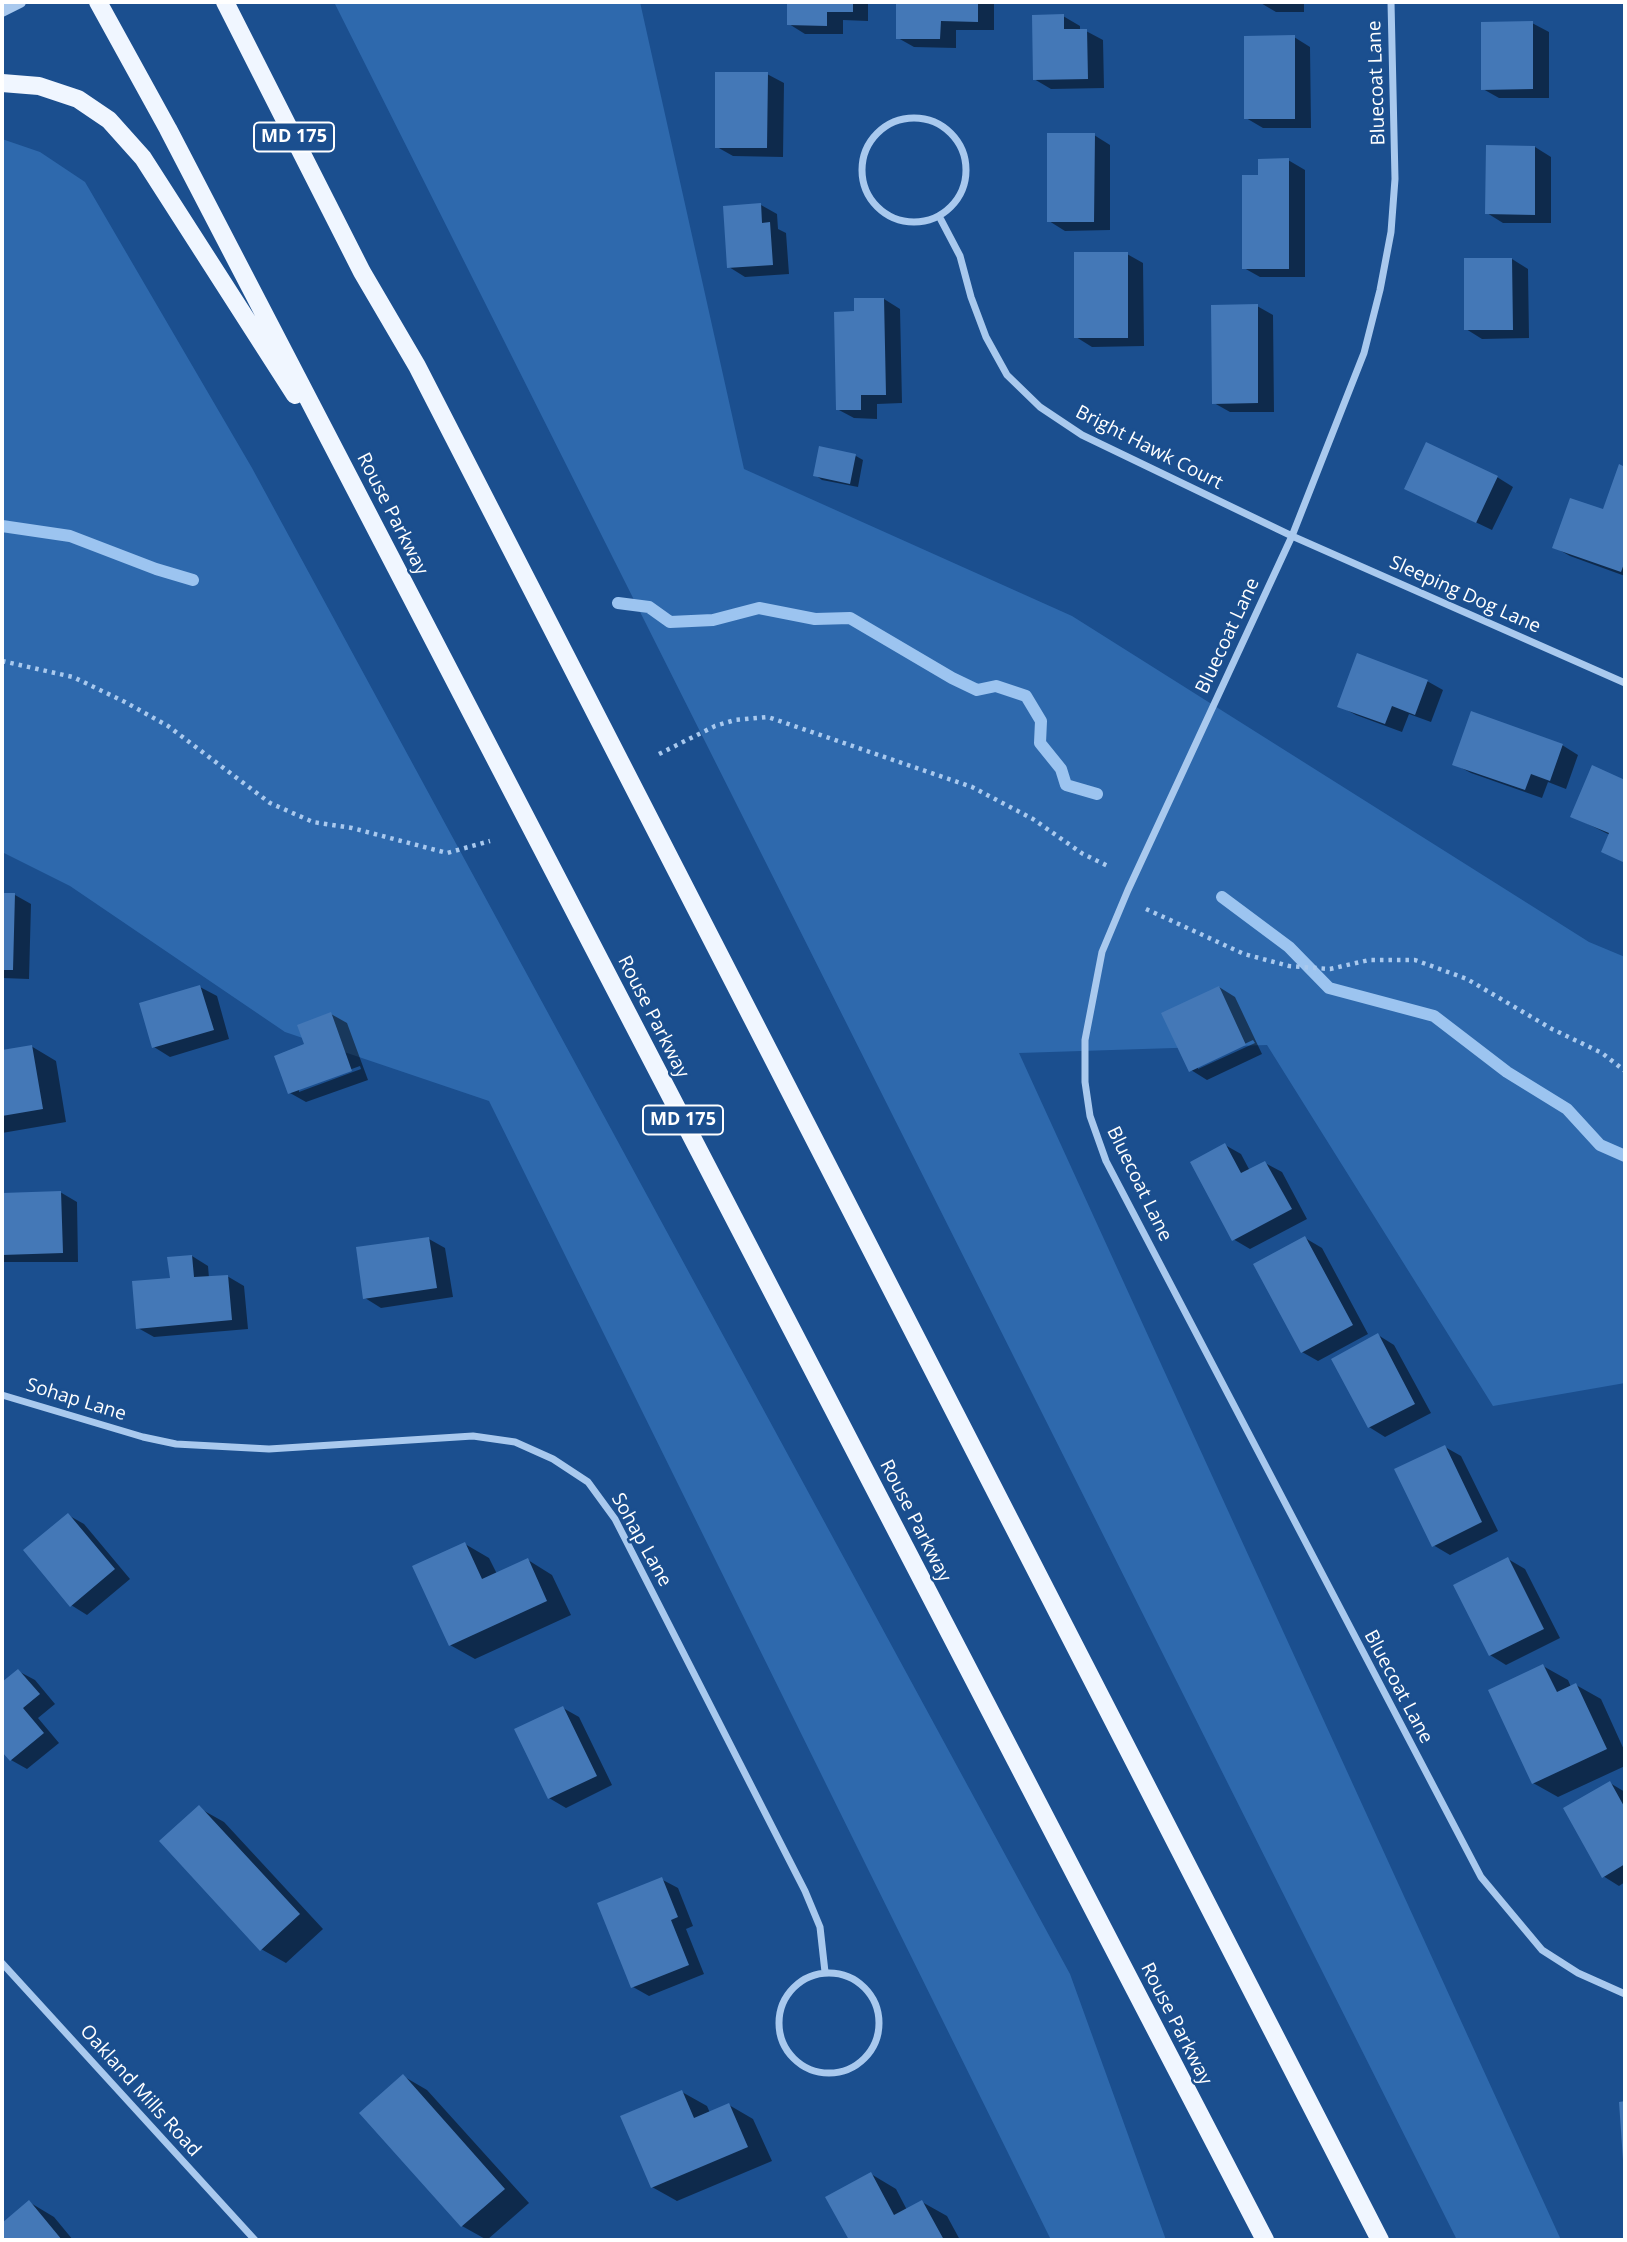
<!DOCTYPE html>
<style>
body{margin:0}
#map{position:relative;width:1627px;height:2242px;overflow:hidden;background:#1b4f8f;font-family:"Open Sans",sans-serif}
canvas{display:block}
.frame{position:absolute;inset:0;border:4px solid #fff;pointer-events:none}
</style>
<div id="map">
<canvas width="1627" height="2242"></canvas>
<div class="frame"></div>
</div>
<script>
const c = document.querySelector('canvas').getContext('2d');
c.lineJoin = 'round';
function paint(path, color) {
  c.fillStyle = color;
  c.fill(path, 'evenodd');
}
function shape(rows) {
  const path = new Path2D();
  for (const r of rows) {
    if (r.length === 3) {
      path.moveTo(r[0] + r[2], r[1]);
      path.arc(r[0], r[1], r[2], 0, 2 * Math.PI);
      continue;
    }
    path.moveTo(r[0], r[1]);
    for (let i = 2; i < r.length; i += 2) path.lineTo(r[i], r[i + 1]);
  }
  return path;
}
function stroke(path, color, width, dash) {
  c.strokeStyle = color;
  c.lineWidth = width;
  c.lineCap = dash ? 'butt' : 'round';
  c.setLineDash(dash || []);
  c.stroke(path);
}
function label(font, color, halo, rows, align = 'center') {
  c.font = font + ' "Open Sans",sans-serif';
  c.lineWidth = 5;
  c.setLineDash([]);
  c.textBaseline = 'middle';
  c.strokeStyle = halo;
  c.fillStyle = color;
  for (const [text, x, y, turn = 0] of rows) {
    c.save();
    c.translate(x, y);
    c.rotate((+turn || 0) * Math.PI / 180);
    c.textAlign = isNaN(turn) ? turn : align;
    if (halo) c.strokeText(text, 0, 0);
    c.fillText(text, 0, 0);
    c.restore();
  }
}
const green = shape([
 [334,2,640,2,744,469,1072,616,1589,942,1625,957,1625,1383,1493,1406,1267,1045,1019,1053,1561,2240,1457,2240],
 [2,139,40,152,85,182,252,468,1070,1974,1166,2240,1051,2240,489,1101,285,1032,70,886,2,852]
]);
const shadow = shape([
 [789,2,868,2,868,21,843,20,843,34,805,34,789,24],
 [898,2,994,2,994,30,956,30,956,48,914,47,898,38],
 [1259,2,1304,2,1304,12,1276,12],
 [1063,16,1080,26,1080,31,1086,31,1103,40,1104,88,1051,89,1034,79],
 [1532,23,1549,32,1549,98,1499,98,1483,89],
 [1294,37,1310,47,1311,128,1263,128,1246,118],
 [767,74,784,83,783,157,733,156,717,147],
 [1094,135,1110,145,1110,230,1065,231,1049,221],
 [1535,147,1551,157,1551,223,1503,223,1487,213],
 [1288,160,1305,170,1305,277,1260,277,1244,268,1260,177],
 [761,205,777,214,778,229,786,233,789,274,745,277,729,267],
 [1127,254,1143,263,1144,346,1092,347,1076,337],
 [1512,259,1528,269,1529,338,1482,339,1466,329],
 [884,299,900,309,902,403,877,404,877,419,854,418,837,409,856,313],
 [1257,306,1273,315,1274,412,1230,412,1214,403],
 [856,456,863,460,858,487,822,480,815,475],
 [1620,467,1625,469,1625,576,1570,556,1554,547,1604,511],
 [1497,477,1513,487,1492,530,1423,497],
 [1427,681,1443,690,1431,722,1409,714,1402,732,1356,715,1339,706],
 [1562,745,1578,755,1566,789,1548,782,1542,798,1471,773,1454,764],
 [1593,767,1625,781,1625,863,1603,851,1610,835,1572,816],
 [2,894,15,895,31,904,29,979,2,978],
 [200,987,217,996,229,1039,170,1057,154,1047],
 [1219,987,1235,997,1262,1054,1207,1080,1191,1070],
 [1253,1040,1255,1043,1198,1069,1198,1066],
 [331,1014,347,1023,368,1080,306,1102,290,1093,306,1046],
 [360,1066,361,1069,299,1092,299,1088],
 [31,1046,56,1061,66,1122,2,1133,2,1051],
 [1225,1145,1241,1154,1250,1171,1265,1163,1282,1172,1307,1219,1250,1249,1233,1239],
 [60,1192,77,1202,78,1262,2,1262,2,1194],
 [1305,1238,1322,1248,1368,1334,1318,1361,1302,1352],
 [429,1239,445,1248,453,1297,381,1308,365,1298],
 [192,1256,208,1266,209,1278,227,1276,244,1286,248,1329,154,1337,138,1328,171,1279],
 [1378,1335,1394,1345,1431,1413,1385,1437,1369,1427],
 [1445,1447,1461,1456,1498,1531,1450,1555,1433,1545],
 [68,1515,84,1524,130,1579,87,1615,71,1605],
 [465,1544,489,1558,497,1574,528,1560,552,1575,571,1615,475,1659,450,1645],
 [1508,1559,1525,1569,1560,1638,1506,1665,1490,1655],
 [1543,1666,1568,1680,1571,1687,1576,1685,1601,1699,1625,1752,1625,1766,1558,1797,1533,1783],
 [18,1671,35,1680,55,1704,38,1718,59,1743,27,1769,11,1760,2,1749,2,1685],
 [563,1708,579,1717,612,1785,566,1808,549,1798],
 [1610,1783,1625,1792,1625,1882,1619,1886,1603,1876],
 [199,1808,224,1822,323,1929,286,1963,261,1949],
 [661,1879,678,1888,693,1926,686,1929,704,1974,649,1996,633,1987],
 [403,2076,427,2090,529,2203,487,2240,462,2226],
 [682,2092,707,2106,710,2113,729,2105,753,2119,772,2161,677,2201,652,2187],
 [871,2174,896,2189,907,2210,922,2202,947,2216,960,2240,851,2240,828,2197],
 [29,2202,54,2217,73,2240,2,2240,2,2225]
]);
const stream = shape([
 [2,526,70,536,156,569,193,580],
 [618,603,649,607,670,622,713,620,759,608,815,619,850,618,952,678,977,690,996,686,1026,696,1041,721,1040,743,1061,769,1066,785,1097,794],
 [1222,897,1289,947,1329,988,1434,1016,1507,1072,1567,1109,1600,1145,1625,1156]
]);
const building = shape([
 [787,2,853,2,853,12,827,12,827,26,787,25],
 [896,2,978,2,978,22,941,21,940,39,896,39],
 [1064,14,1064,29,1087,29,1088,79,1033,80,1032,15],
 [1533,21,1533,89,1481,90,1481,22],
 [1295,35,1295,119,1244,119,1244,36],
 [715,72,768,72,767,148,715,148],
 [1047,133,1095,133,1094,222,1047,222],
 [1486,145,1535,146,1535,215,1485,214],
 [1289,158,1289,269,1242,269,1242,175,1258,175,1258,159],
 [761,203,762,223,770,222,773,265,727,268,723,206],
 [1074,252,1128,252,1128,338,1074,338],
 [1464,258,1512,258,1513,330,1464,330],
 [854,298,884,298,886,395,861,395,861,410,836,410,834,312,854,311],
 [1258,304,1258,403,1212,404,1211,305],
 [1426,442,1498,476,1476,523,1404,489],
 [819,446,856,454,850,484,813,476],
 [1619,464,1625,467,1625,561,1621,572,1552,548,1570,498,1603,509],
 [1357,653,1428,680,1415,715,1392,706,1385,724,1337,707],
 [1471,711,1563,744,1550,781,1531,774,1525,790,1452,765],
 [1592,765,1625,780,1625,863,1601,852,1609,833,1570,817],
 [2,893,15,893,13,970,2,970],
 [200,985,214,1030,152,1048,139,1003],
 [1219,986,1246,1045,1189,1072,1161,1013],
 [331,1012,352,1071,288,1094,274,1056,304,1044,297,1025],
 [32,1045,43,1109,2,1116,2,1050],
 [1225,1143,1241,1173,1265,1161,1292,1209,1232,1241,1190,1162],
 [61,1191,63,1253,2,1255,2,1193],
 [1305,1236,1353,1325,1301,1353,1253,1264],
 [429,1237,437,1288,363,1299,356,1247],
 [192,1255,194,1277,228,1275,232,1320,136,1329,132,1281,170,1278,167,1257],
 [1378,1333,1415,1404,1368,1428,1331,1359],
 [1445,1445,1482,1522,1432,1547,1394,1469],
 [68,1513,115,1569,70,1607,23,1550],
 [465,1542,482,1579,528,1558,547,1601,449,1646,412,1566],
 [1508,1557,1544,1629,1489,1656,1453,1585],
 [1543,1664,1557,1692,1576,1683,1607,1749,1532,1784,1488,1690],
 [18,1669,40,1694,23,1708,44,1733,10,1761,2,1752,2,1682],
 [563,1706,597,1776,548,1799,514,1729],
 [1610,1781,1625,1808,1625,1864,1602,1878,1563,1808],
 [199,1805,300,1914,260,1951,159,1841],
 [662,1877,678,1917,671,1920,689,1965,631,1988,597,1903],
 [403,2074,505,2189,461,2227,359,2113],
 [682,2090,694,2118,729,2103,748,2147,651,2188,620,2116],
 [1625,2101,1625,2160,1623,2160,1619,2102],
 [871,2172,894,2215,922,2200,944,2240,849,2240,825,2197],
 [29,2200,62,2240,2,2240,2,2223]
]);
const path = shape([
 [2,661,73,677,125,702,168,726,270,803,313,822,352,828,447,853,490,841],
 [659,754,715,726,735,720,768,717,972,787,1033,819,1083,854,1108,866],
 [1146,909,1244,954,1289,966,1330,969,1369,960,1415,960,1467,979,1552,1029,1602,1053,1625,1071]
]);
const minor = shape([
 [1391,2,1395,179,1391,232,1380,290,1364,353,1292,536,1128,890,1102,952,1085,1040,1085,1082,1090,1116,1106,1161,1481,1877,1542,1950,1578,1973,1625,1994],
 [914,170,52],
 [939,216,960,256,971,297,986,337,1007,375,1040,407,1082,435,1292,536,1625,683],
 [2,1395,143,1437,176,1444,269,1449,473,1436,515,1442,553,1459,588,1482,615,1519,805,1891,820,1927,825,1972],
 [2,1963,255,2240],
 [829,2023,50]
]);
const tertiary = shape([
 [2,11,20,2]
]);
const primary = shape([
 [98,2,168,129,1265,2240],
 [225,2,362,272,417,366,1380,2240],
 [2,83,39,86,78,99,109,120,143,158,295,395]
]);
const shields = [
 [294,137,80],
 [683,1120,80]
];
const shieldNames = [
 ["MD 175",294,137],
 ["MD 175",683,1120]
];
const streetNames = [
 ["Bluecoat Lane",1377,83,-92],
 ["Bright Hawk Court",1149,448,27],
 ["Rouse Parkway",392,514,63],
 ["Sleeping Dog Lane",1465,595,24],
 ["Bluecoat Lane",1228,636,-65],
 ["Rouse Parkway",653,1017,63],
 ["Bluecoat Lane",1139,1184,64],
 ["Sohap Lane",76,1400,17],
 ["Rouse Parkway",915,1521,63],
 ["Sohap Lane",641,1540,61],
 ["Bluecoat Lane",1398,1687,62],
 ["Rouse Parkway",1176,2024,63],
 ["Oakland Mills Road",140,2091,48]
];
paint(green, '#2e69ad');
paint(shadow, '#0007');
stroke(stream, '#9cc4f0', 12);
paint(building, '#4478b7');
stroke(path, '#a9c9ee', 4.5, [3.5, 5]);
stroke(minor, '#a9c9ee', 7);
stroke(tertiary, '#a9c9ee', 12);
stroke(primary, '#f0f6ff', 18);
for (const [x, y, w] of shields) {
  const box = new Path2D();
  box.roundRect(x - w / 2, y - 14.5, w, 29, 5);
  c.fillStyle = '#1b4f8f';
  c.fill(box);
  stroke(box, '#fff', 2);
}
label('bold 18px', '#fff', null, shieldNames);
label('19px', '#fff', '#1b4f8f', streetNames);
</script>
